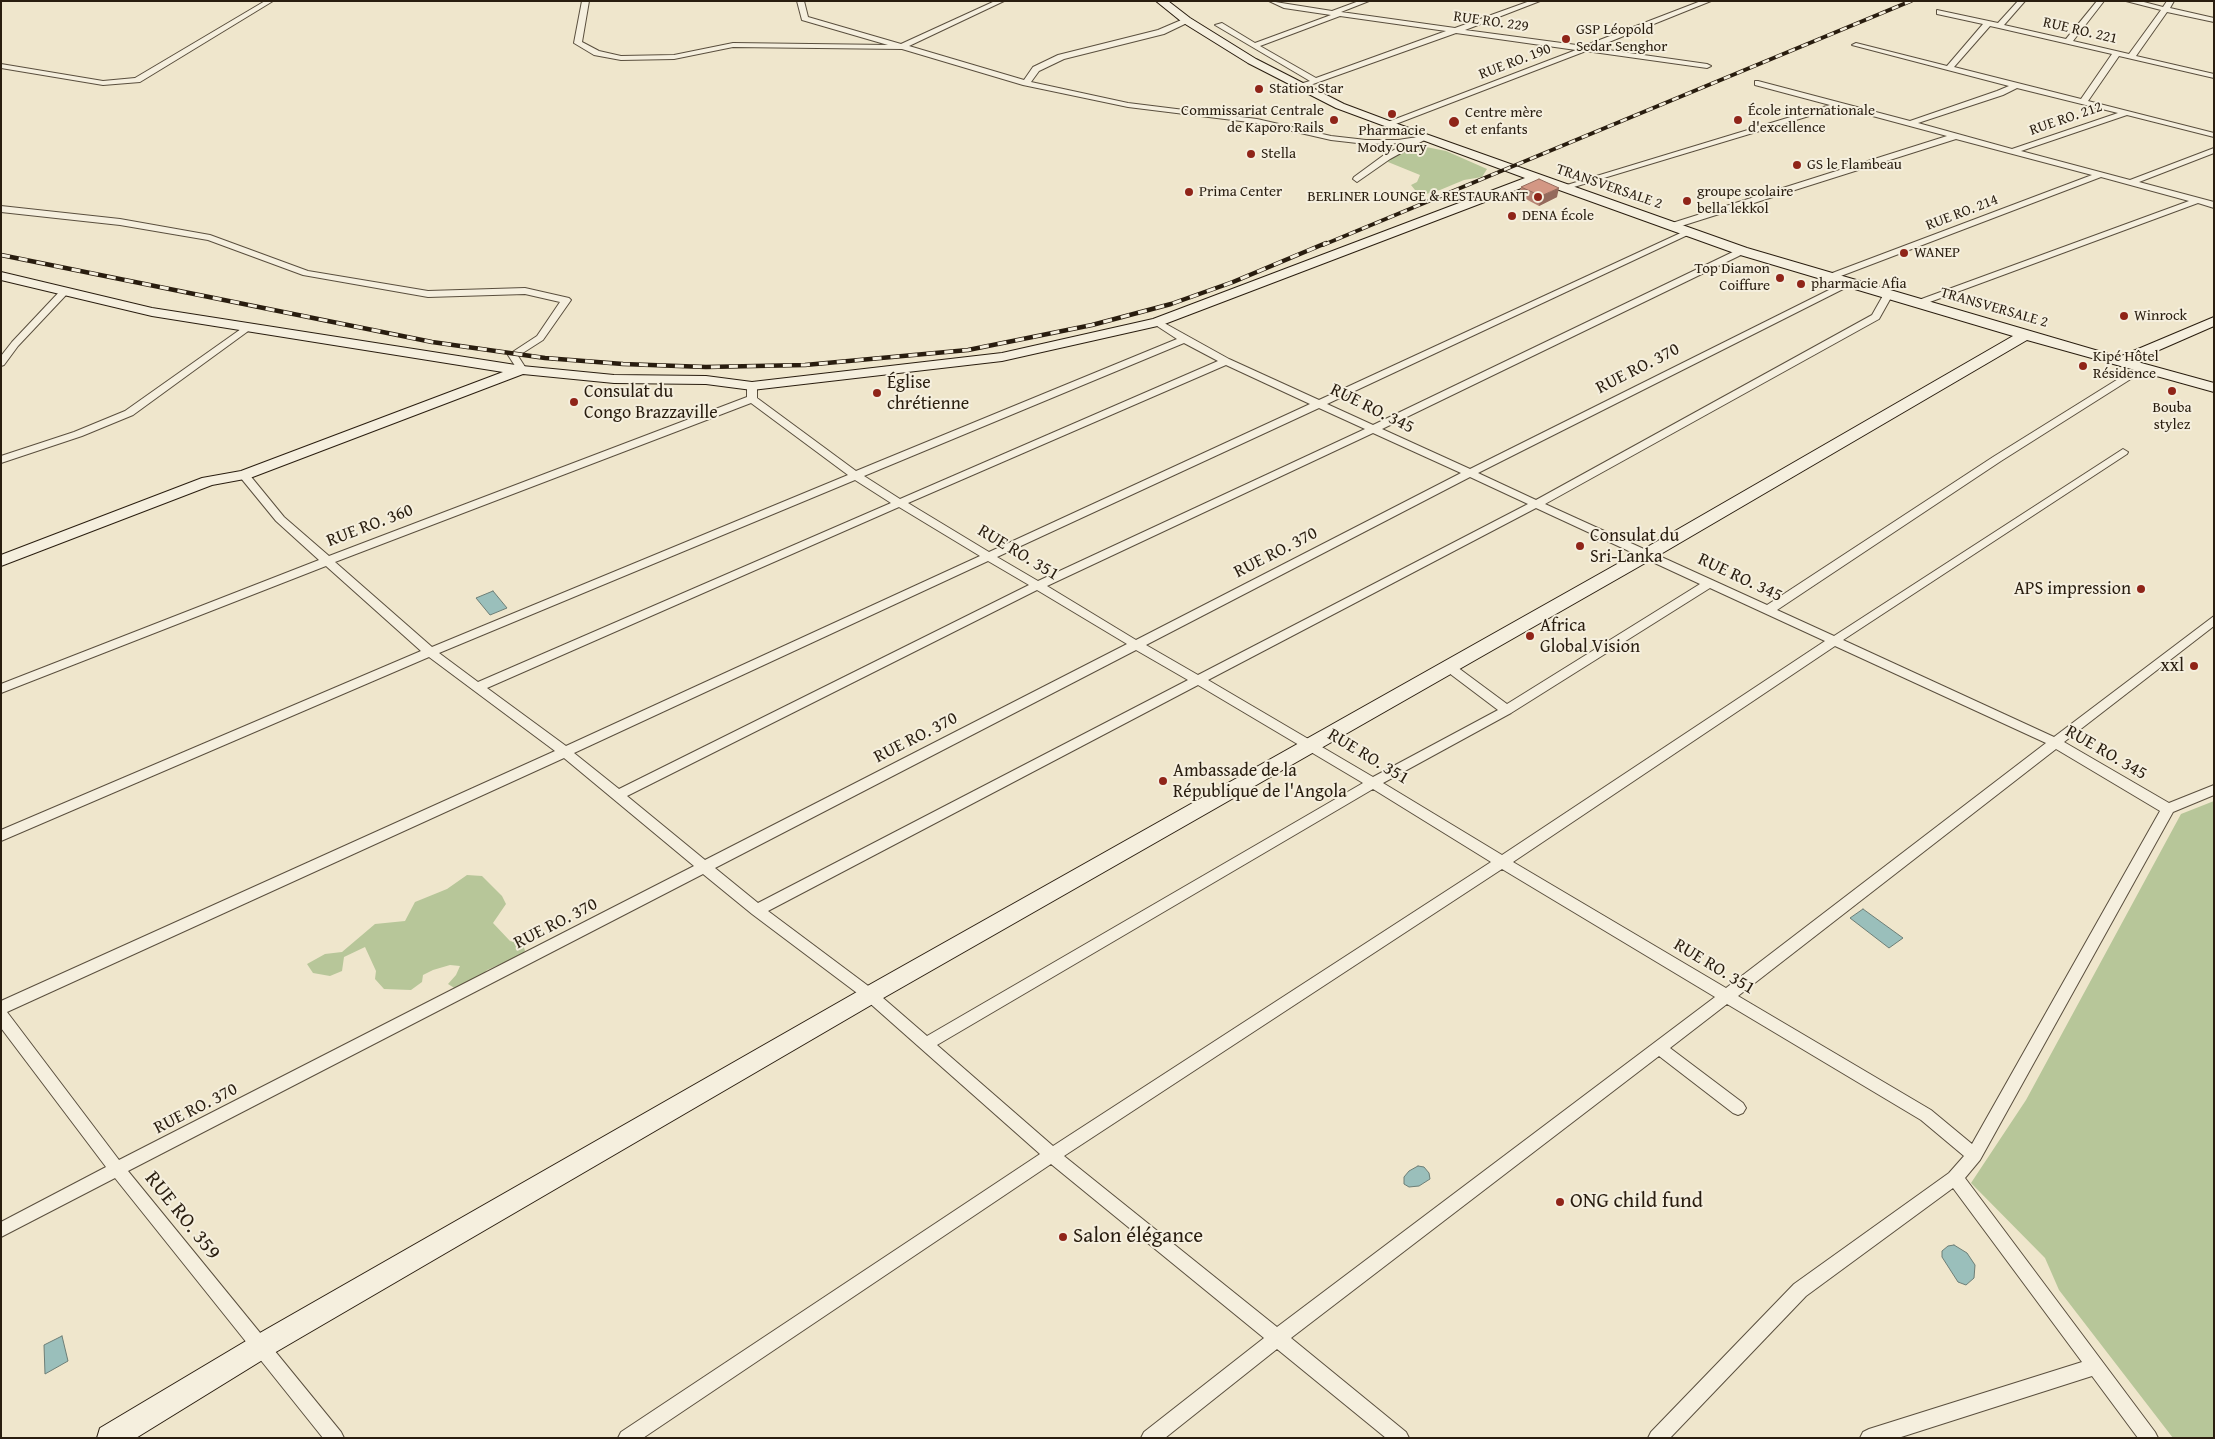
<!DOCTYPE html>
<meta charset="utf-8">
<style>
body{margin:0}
#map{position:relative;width:2215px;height:1439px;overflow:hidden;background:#efe6cc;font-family:"Gentium Book Plus",serif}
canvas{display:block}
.frame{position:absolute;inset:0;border:2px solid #291d0f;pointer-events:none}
</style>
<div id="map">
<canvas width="2215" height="1439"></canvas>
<div class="frame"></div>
</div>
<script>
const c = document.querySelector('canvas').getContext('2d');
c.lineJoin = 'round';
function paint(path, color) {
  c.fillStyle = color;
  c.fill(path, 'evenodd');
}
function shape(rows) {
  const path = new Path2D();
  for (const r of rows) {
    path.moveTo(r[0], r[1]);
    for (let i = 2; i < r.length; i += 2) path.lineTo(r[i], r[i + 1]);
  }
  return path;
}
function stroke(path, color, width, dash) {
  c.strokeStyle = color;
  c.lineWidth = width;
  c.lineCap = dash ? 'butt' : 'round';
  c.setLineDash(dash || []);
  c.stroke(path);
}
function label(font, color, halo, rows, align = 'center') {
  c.font = font + ' "Gentium Book Plus",serif';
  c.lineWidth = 4;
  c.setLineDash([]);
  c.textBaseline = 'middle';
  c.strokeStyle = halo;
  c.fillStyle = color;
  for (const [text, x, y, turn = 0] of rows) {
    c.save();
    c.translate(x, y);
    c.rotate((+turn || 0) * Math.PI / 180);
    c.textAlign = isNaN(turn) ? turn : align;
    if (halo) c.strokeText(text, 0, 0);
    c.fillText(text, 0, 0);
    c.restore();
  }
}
const green = shape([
 [1426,147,1446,151,1487,169,1482,177,1464,180,1440,190,1426,194,1415,190,1411,185,1417,182,1420,175,1388,162,1389,158,1407,151],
 [2214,801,2214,1438,2173,1438,2059,1290,2045,1258,1971,1183,2026,1100,2181,814],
 [467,875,482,876,502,896,506,904,493,923,510,941,523,944,525,951,519,959,503,963,487,970,481,977,456,989,448,984,456,975,460,966,450,965,433,970,423,975,422,982,411,990,384,989,375,979,376,971,365,947,344,957,342,971,330,976,313,973,307,964,325,954,342,952,375,924,405,921,415,902,447,889]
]);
const water = shape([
 [493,591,507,608,490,615,476,598,493,591],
 [1863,909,1903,938,1889,948,1850,918,1863,909],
 [1418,1166,1424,1167,1429,1173,1430,1179,1419,1186,1409,1187,1404,1184,1404,1177,1409,1171,1418,1166],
 [1954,1245,1967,1253,1975,1265,1974,1278,1966,1285,1958,1282,1942,1257,1942,1251,1948,1246,1954,1245],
 [62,1336,68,1361,45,1374,44,1345,62,1336]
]);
const street = shape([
 [265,1,273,1,140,82,103,85,1,68,1,64,103,81,135,78,265,1],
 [582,1,589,1,582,42,599,51,621,56,674,55,733,43,888,45,802,20,797,1,804,1,808,17,901,44,995,1,1004,1,909,46,1024,80,1033,67,1058,55,1158,30,1186,18,1190,20,1189,22,1164,34,1064,59,1039,71,1031,82,1128,103,1257,119,1331,136,1366,140,1398,140,1424,136,1428,138,1390,159,1357,182,1353,179,1354,177,1384,155,1408,143,1366,144,1331,140,1257,123,1128,107,1023,85,902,49,733,47,674,59,621,60,594,55,574,43,582,1],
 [1269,1,1332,11,1359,1,1369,1,1341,12,1455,28,1530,1,1540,1,1465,30,1584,46,1701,1,1711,1,1594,48,1707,64,1711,66,1707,68,1586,51,1388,127,1384,125,1385,123,1576,50,1456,33,1299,89,1295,87,1296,85,1310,81,1215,25,1222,23,1255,43,1331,15,1284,8,1269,1],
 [1340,16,1446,31,1316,78,1260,46,1340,16],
 [2018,1,2025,1,2004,25,2066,39,2097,1,2104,1,2073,41,2129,54,2161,10,2126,1,2140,1,2163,7,2167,1,2174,1,2170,8,2214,18,2214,22,2167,12,2136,56,2214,74,2214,78,2119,56,2088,101,2214,133,2214,137,2127,115,2021,151,2130,180,2214,148,2214,153,2139,182,2214,202,2214,208,2198,203,1919,306,1916,305,1916,301,2189,201,2101,177,1833,279,1827,279,1827,275,2092,175,1956,139,1675,228,1669,228,1669,224,1947,136,1839,107,1564,190,1557,188,1830,105,1755,85,1755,81,1758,81,1910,121,1997,91,2009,86,1852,45,1856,43,1947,66,1983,24,1937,14,1937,10,1998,23,2018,1],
 [1990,26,1999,28,2112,54,2081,99,1954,67,1990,26],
 [2017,88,2118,113,2012,149,1918,123,2003,95,2017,88],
 [1,206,120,219,210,235,308,271,428,291,525,288,569,298,571,300,543,340,518,356,527,370,522,373,519,372,508,355,537,336,560,302,525,294,428,297,303,275,208,240,120,225,1,212,1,206],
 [1687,230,1694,232,1327,404,1373,425,1739,249,1745,249,1745,253,1382,429,1470,469,1847,281,1850,280,1855,283,1478,473,1536,500,1872,315,1885,292,1891,292,1893,294,1879,319,1545,504,1767,605,1993,457,2139,366,2145,366,2145,370,2001,461,1777,610,1834,636,2123,449,2128,452,2127,454,1843,640,2054,737,2214,616,2214,626,2064,742,2169,803,2214,785,2214,795,2173,812,1980,1160,1965,1178,2155,1432,2158,1438,2138,1438,2092,1376,1898,1438,1860,1438,1863,1432,1869,1429,2082,1362,1953,1188,1806,1296,1670,1438,1648,1438,1651,1432,1794,1284,1949,1173,1964,1156,1921,1120,1727,1004,1670,1048,1743,1103,1746,1108,1743,1113,1738,1115,1733,1113,1659,1056,1291,1338,1406,1432,1409,1438,1386,1438,1277,1349,1165,1438,1141,1438,1144,1432,1264,1338,1051,1164,643,1438,618,1438,621,1432,1040,1154,865,999,752,914,703,874,128,1171,341,1432,344,1438,323,1438,115,1178,1,1237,1,1222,106,1167,1,1028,1,1001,555,751,429,657,1,841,1,830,421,651,326,566,1,693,1,684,319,560,276,521,240,477,239,475,240,473,248,473,284,517,329,556,747,397,747,386,752,383,757,386,757,398,856,471,1177,339,1154,324,1152,322,1157,319,1229,359,1319,400,1687,230],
 [1184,343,1218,361,900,499,864,476,1184,343],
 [1226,365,1310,404,989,552,908,503,1226,365],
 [751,403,848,475,432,647,335,562,751,403],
 [1319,408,1365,429,1038,581,997,557,1319,408],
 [1373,433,1461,473,1136,640,1047,586,1373,433],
 [1470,477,1528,504,1198,675,1146,645,1470,477],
 [855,480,891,503,478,682,439,653,855,480],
 [899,507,980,556,566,746,487,688,899,507],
 [1536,508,1700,584,1507,704,1453,664,1445,664,1443,667,1445,670,1498,710,1373,777,1208,680,1536,508],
 [988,561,1029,585,619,789,574,753,988,561],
 [1710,588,1825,641,1502,855,1383,783,1511,713,1710,588],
 [1037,590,1127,644,705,860,627,796,1037,590],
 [1835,646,2046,743,1726,988,1513,862,1835,646],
 [1136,650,1188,680,758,903,715,868,1136,650],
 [1198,685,1363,783,927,1036,875,991,768,911,1198,685],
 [2056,749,2160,811,1972,1144,1931,1110,1738,996,2056,749],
 [564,758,694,866,119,1160,7,1012,564,758],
 [1373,789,1491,862,1053,1146,937,1045,1373,789],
 [1502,869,1715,997,1277,1327,1064,1156,1502,869],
 [64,289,67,290,67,294,18,346,4,365,1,366,1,356,12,342,61,290,64,289],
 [248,324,251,325,251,329,133,415,82,436,1,463,1,456,74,432,125,411,248,324]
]);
const secondary = shape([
 [1156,1,1168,1,1190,18,1256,59,1344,104,1392,122,1747,248,2119,357,2214,317,2214,326,2134,361,2214,383,2214,392,2027,340,1654,558,878,1001,269,1356,136,1438,97,1438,100,1428,251,1338,862,989,1642,550,2013,336,1737,254,1537,182,1162,325,1002,361,752,390,706,384,614,383,523,374,250,478,212,485,1,566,1,555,202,478,241,471,503,372,152,316,1,280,1,272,152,308,522,366,614,375,706,376,752,382,1002,353,1153,319,1525,178,1336,108,1248,63,1182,22,1156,1]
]);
const railFar1 = shape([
 [1323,245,1911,1]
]);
const rail = shape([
 [1,255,432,342,545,358,623,364,706,367,805,365,968,350,1092,325,1171,304,1233,282,1326,243]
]);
const wall = shape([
 [1521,187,1557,197,1539,206,1520,196]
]);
const shadedWall = shape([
 [1559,188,1557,197,1539,206,1541,196]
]);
const building = shape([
 [1539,179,1559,188,1541,196,1521,187,1539,179]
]);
const markers = [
 [1566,39,5,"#8f2418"],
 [1259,89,5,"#8f2418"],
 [1392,114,5,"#8f2418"],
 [1334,120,5,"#8f2418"],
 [1738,120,5,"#8f2418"],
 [1454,122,6,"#8f2418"],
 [1251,154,5,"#8f2418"],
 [1797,165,5,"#8f2418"],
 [1189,192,5,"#8f2418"],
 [1538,197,5,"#8f2418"],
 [1687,201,5,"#8f2418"],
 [1512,216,5,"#8f2418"],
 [1904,253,5,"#8f2418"],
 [1780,278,5,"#8f2418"],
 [1801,284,5,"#8f2418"],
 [2124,316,5,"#8f2418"],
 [2083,366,5,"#8f2418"],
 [2172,391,5,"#8f2418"],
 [877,393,5,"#8f2418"],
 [574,402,5,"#8f2418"],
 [1580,546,5,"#8f2418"],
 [2141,589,5,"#8f2418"],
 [1530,636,5,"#8f2418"],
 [2194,666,5,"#8f2418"],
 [1163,781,5,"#8f2418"],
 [1560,1202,5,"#8f2418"],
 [1063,1237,5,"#8f2418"]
];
const farStreetnames = [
 ["RUE RO. 229",1491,22,8],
 ["RUE RO. 221",2080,31,13],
 ["RUE RO. 190",1515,62,-21],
 ["RUE RO. 212",2066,119,-19],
 ["TRANSVERSALE 2",1609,187,19],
 ["RUE RO. 214",1962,213,-21],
 ["TRANSVERSALE 2",1994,308,16]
];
const farPoinames = [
 ["GSP Léopold",1576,30],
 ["Sedar Senghor",1576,47],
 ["Station Star",1269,89],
 ["Commissariat Centrale",1324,111,"right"],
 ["de Kaporo Rails",1324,128,"right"],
 ["École internationale",1748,111],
 ["d'excellence",1748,128],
 ["Centre mère",1465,113],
 ["et enfants",1465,130],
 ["Pharmacie",1392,131,"center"],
 ["Mody Oury",1392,148,"center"],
 ["Stella",1261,154],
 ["GS le Flambeau",1807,165],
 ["Prima Center",1199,192],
 ["groupe scolaire",1697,192],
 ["bella lekkol",1697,209],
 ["BERLINER LOUNGE & RESTAURANT",1528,197,"right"],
 ["DENA École",1522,216],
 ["WANEP",1914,253],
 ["Top Diamon",1770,269,"right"],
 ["Coiffure",1770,286,"right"],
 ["pharmacie Afia",1811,284],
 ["Winrock",2134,316],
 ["Kipé Hôtel",2093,357],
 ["Résidence",2093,374],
 ["Bouba",2172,408,"center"],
 ["stylez",2172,425,"center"]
];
const streetNames = [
 ["RUE RO. 370",1638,369,-27],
 ["RUE RO. 345",1372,409,26],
 ["RUE RO. 360",370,526,-21],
 ["RUE RO. 351",1018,553,31],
 ["RUE RO. 370",1276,553,-27],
 ["RUE RO. 345",1740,578,25],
 ["RUE RO. 370",916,738,-27],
 ["RUE RO. 345",2106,753,30],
 ["RUE RO. 351",1368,757,31],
 ["RUE RO. 370",556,924,-27],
 ["RUE RO. 351",1714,967,31],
 ["RUE RO. 370",196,1109,-27]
];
const poiNames = [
 ["Église",887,383],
 ["chrétienne",887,404],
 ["Consulat du",584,392],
 ["Congo Brazzaville",584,413],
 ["Consulat du",1590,536],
 ["Sri-Lanka",1590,557],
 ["APS impression",2131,589,"right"],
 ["Africa",1540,626],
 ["Global Vision",1540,647],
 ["xxl",2184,666,"right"],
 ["Ambassade de la",1173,771],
 ["République de l'Angola",1173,792]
];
const nearPoinames = [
 ["ONG child fund",1570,1202],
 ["Salon élégance",1073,1237]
];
const nearStreetnames = [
 ["RUE RO. 359",182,1216,51]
];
paint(green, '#b7c699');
paint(water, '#9abfbb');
stroke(water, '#6d7e76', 1);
stroke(street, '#5a4f3e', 2);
stroke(secondary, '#291d0f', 2);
paint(street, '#f5efde');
paint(secondary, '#f5efde');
stroke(railFar1, '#291d0f', 4);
stroke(rail, '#291d0f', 4.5);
stroke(railFar1, '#f5efde', 2.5, [7]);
stroke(rail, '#f5efde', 3, [9]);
paint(wall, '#b58272');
paint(shadedWall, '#946a5c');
paint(building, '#d39784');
stroke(building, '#946a5c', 1);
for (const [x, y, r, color] of markers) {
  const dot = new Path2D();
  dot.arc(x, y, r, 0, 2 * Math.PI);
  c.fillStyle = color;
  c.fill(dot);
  stroke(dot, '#f5efde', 2);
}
label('15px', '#291d0f', '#f5efde', farStreetnames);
label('15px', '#291d0f', '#f5efde', farPoinames, 'left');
label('18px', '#291d0f', '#f5efde', streetNames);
label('18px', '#291d0f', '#f5efde', poiNames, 'left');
label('21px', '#291d0f', '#f5efde', nearPoinames, 'left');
label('21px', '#291d0f', '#f5efde', nearStreetnames);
</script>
